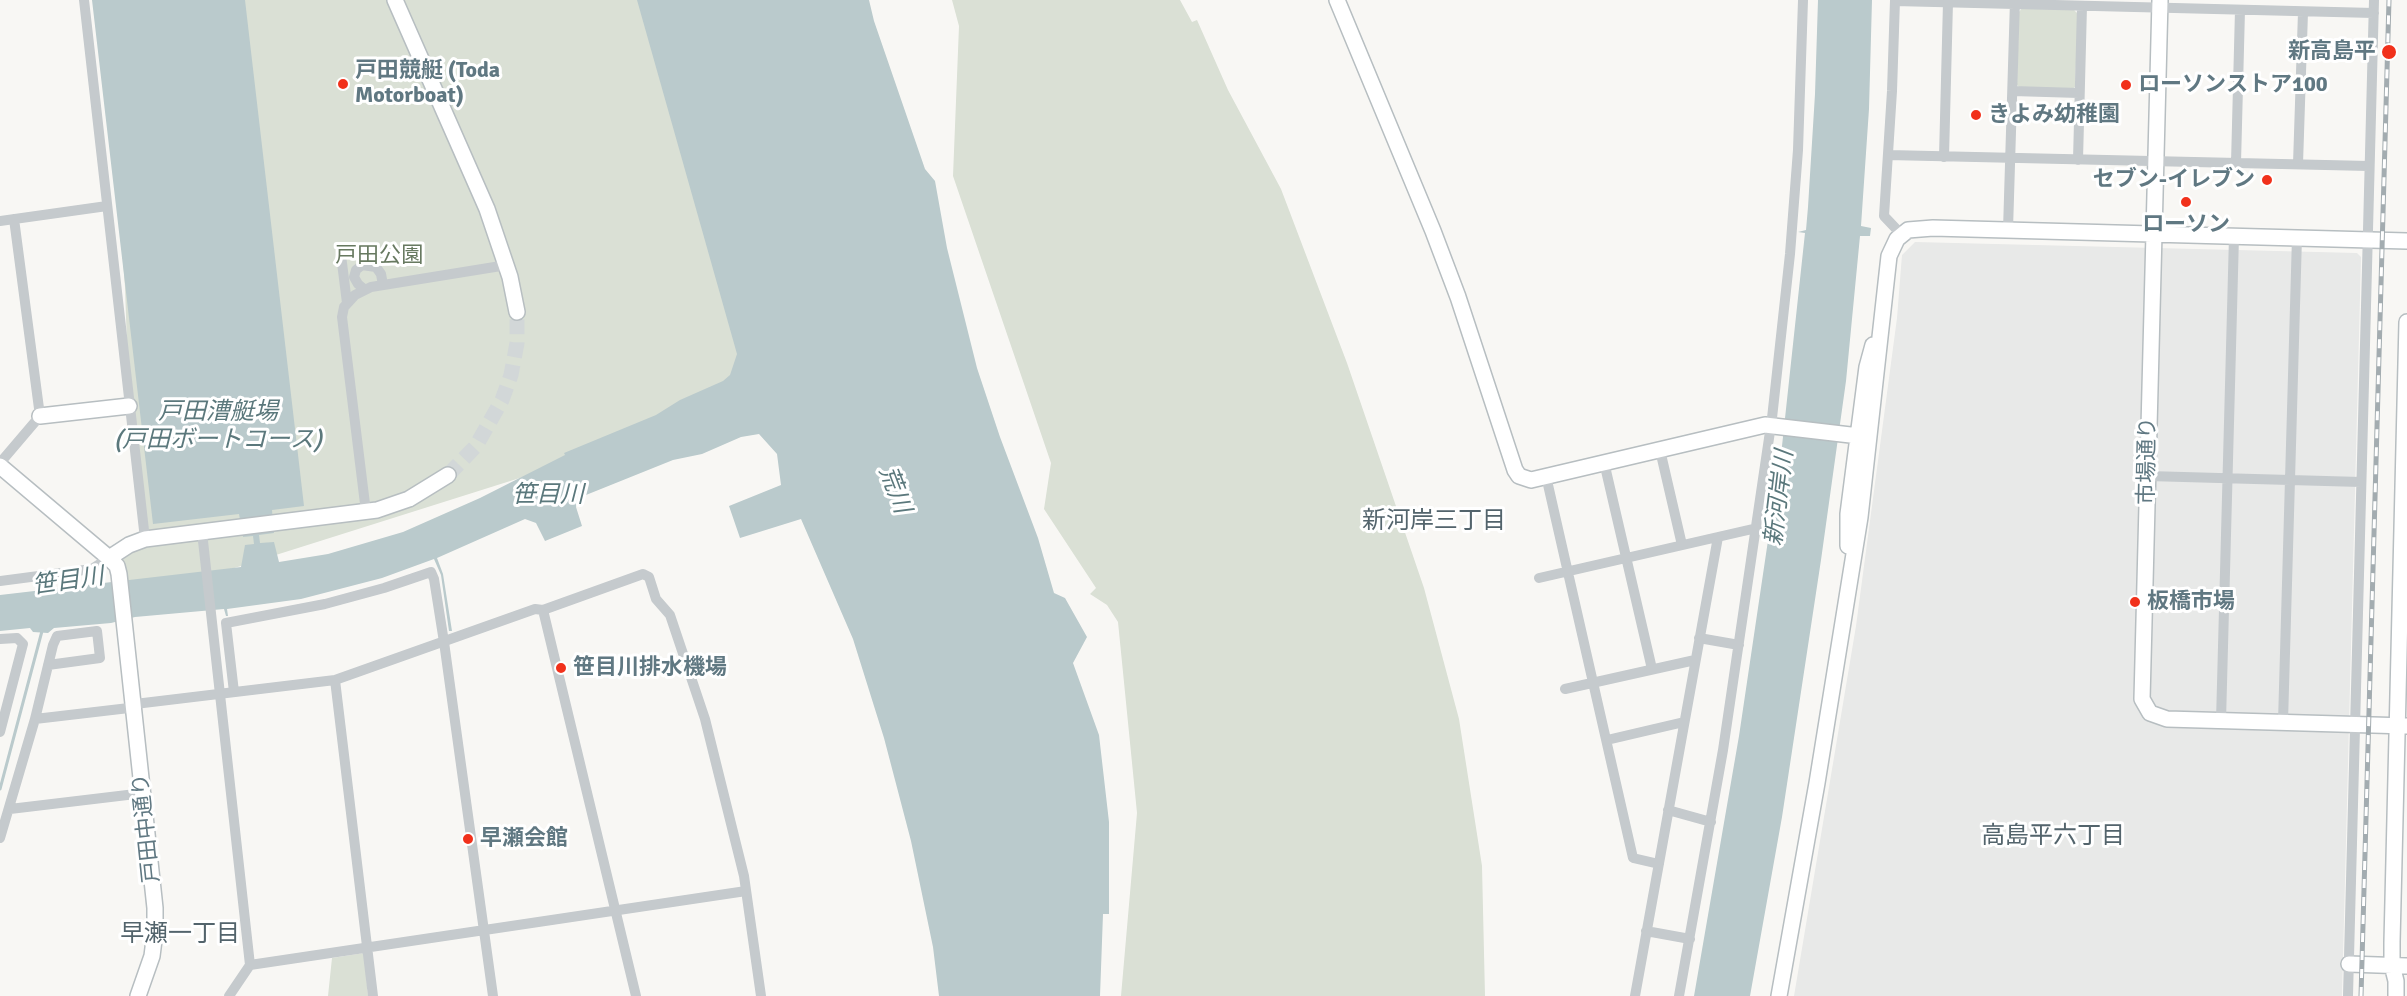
<!DOCTYPE html>
<meta charset="utf-8">
<style>
body{margin:0}
canvas{display:block;background:#f8f7f4}
</style>
<canvas width="2407" height="996"></canvas>
<script>
const c = document.querySelector('canvas').getContext('2d');
c.lineJoin = 'round';
function paint(path, color) {
  c.fillStyle = color;
  c.fill(path, 'evenodd');
}
function shape(rows) {
  const path = new Path2D();
  for (const r of rows) {
    path.moveTo(r[0], r[1]);
    for (let i = 2; i < r.length; i += 2) path.lineTo(r[i], r[i + 1]);
  }
  return path;
}
function stroke(path, color, width, dash) {
  c.strokeStyle = color;
  c.lineWidth = width;
  c.lineCap = dash ? 'butt' : 'round';
  c.setLineDash(dash || []);
  c.stroke(path);
}
function label(font, color, halo, rows, align = 'center') {
  c.font = font + ' Signika,"Noto Sans JP",sans-serif';
  c.lineWidth = 6;
  c.setLineDash([]);
  c.textBaseline = 'middle';
  c.strokeStyle = halo;
  c.fillStyle = color;
  for (const [text, x, y, turn = 0] of rows) {
    c.save();
    c.translate(x, y);
    c.rotate((+turn || 0) * Math.PI / 180);
    c.textAlign = isNaN(turn) ? turn : align;
    if (halo) c.strokeText(text, 0, 0);
    c.fillText(text, 0, 0);
    c.restore();
  }
}
const built = shape([
 [1915,242,2357,253,2361,257,2342,996,1794,996,1856,626,1897,318,1902,255]
]);
const green = shape([
 [104,0,734,0,827,381,241,566,121,601,109,558,145,539,129,406,125,287],
 [952,0,1180,0,1192,22,1197,20,1228,90,1281,189,1347,363,1424,588,1459,719,1482,866,1485,996,1121,996,1137,813,1118,622,1107,605,1090,594,1096,588,1044,509,1051,463,953,176,959,26],
 [2022,8,2074,10,2078,14,2075,87,2071,90,2020,88,2017,85,2019,12],
 [364,953,368,996,328,996,332,958]
]);
const water = shape([
 [92,0,245,0,304,506,272,510,274,533,259,535,260,543,274,542,279,562,328,554,403,532,480,498,565,455,564,453,656,415,680,400,723,381,730,375,737,354,637,0,869,0,874,21,925,169,935,181,947,248,977,368,1000,437,1038,538,1054,593,1065,598,1087,637,1073,663,1099,735,1109,822,1109,914,1103,914,1100,996,939,996,933,947,911,841,884,738,853,639,801,519,740,538,729,506,781,485,777,454,759,434,741,437,702,454,673,460,581,497,577,501,576,507,582,526,545,541,536,523,525,519,437,558,443,574,452,631,449,631,441,575,434,559,382,578,301,599,227,609,228,616,226,616,224,609,135,617,111,623,54,628,48,633,33,632,30,628,0,631,0,595,241,567,245,545,254,544,253,536,243,537,239,514,153,524],
 [1818,0,1872,0,1869,109,1861,226,1871,228,1870,236,1860,236,1846,381,1821,560,1782,817,1750,996,1694,996,1739,736,1782,446,1805,233,1798,232,1806,230,1808,207,1815,94]
]);
const stream = shape([
 [0,789,42,631]
]);
const secondaryTunnel = shape([
 [448,475,476,446,502,400,511,375,517,343,517,312]
]);
const street = shape([
 [84,0,145,539],
 [1895,0,1892,91,1884,216,1901,234],
 [1895,1,2374,13],
 [2013,91,2079,93],
 [1888,155,2369,166],
 [1944,157,1948,2],
 [2078,160,2082,6],
 [2236,163,2240,10],
 [2298,164,2303,12],
 [0,221,107,206],
 [2008,230,2015,0],
 [341,255,347,303],
 [364,289,358,284,354,277,356,270,362,265,376,267,381,274,383,285],
 [1660,450,1682,545],
 [1604,462,1652,669],
 [0,463,40,416,14,219],
 [1546,476,1633,858,1659,864],
 [2148,476,2361,482],
 [366,512,342,317,344,307,355,295,371,287,507,265],
 [202,532,250,965,229,996],
 [1539,578,1757,528],
 [0,581,92,569,109,558],
 [543,610,636,996],
 [1699,638,1739,645],
 [0,639,17,638,23,644,0,732],
 [335,680,373,996],
 [1565,689,1695,660],
 [234,692,226,623,325,604,384,588,431,572,434,579,444,642,493,996],
 [35,719,129,708,135,704,335,680,535,609,543,610,643,574,649,577,656,599,670,615,705,719,744,876,761,996],
 [2221,721,2234,236],
 [2283,722,2297,237],
 [1607,740,1684,722],
 [10,809,144,793],
 [1668,810,1711,822],
 [0,838,35,719,53,645,57,636,97,631,100,658,48,665],
 [1646,931,1690,939],
 [250,965,746,891],
 [1635,996,1718,537],
 [1679,996,1723,750,1772,418,1790,254,1798,150,1803,0],
 [2348,996,2374,0]
]);
const secondary = shape([
 [395,0,487,209,510,277,517,312],
 [1337,0,1433,231,1458,297,1515,470,1519,476,1531,480,1765,425,1859,436],
 [2160,0,2142,699,2150,713,2167,719,2407,726],
 [40,416,129,406],
 [0,466,109,558,117,566,119,574,155,908,155,932,152,956,138,996],
 [1848,546,1848,514,1867,367,1873,345],
 [109,558,129,545,145,539,377,510,409,499,448,475],
 [2349,964,2407,966],
 [1779,996,1817,783,1860,517,1889,256,1897,239,1908,230,1933,228,2407,241],
 [2396,996,2396,981,2392,965,2392,942,2407,322]
]);
const rail = shape([
 [2361,996,2389,0]
]);
const markers = [
 [2389,52,8,"#f1311b"],
 [343,84,6,"#f1311b"],
 [2126,85,6,"#f1311b"],
 [1976,115,6,"#f1311b"],
 [2267,180,6,"#f1311b"],
 [2186,202,6,"#f1311b"],
 [2135,602,6,"#f1311b"],
 [561,668,6,"#f1311b"],
 [468,839,6,"#f1311b"]
];
const poiNames = [
 ["新高島平",2376,52,"right"],
 ["戸田競艇 (Toda",355,71],
 ["Motorboat)",355,96],
 ["ローソンストア100",2138,85],
 ["きよみ幼稚園",1988,115],
 ["セブン-イレブン",2255,180,"right"],
 ["ローソン",2186,225,"center"],
 ["板橋市場",2147,602],
 ["笹目川排水機場",573,668],
 ["早瀬会館",480,839]
];
const parkNames = [
 ["戸田公園",379,256]
];
const streetNames = [
 ["市場通り",2148,461,-89],
 ["戸田中通り",147,828,-96]
];
const waterNames = [
 ["戸田漕艇場",218,413],
 ["(戸田ボートコース)",218,441],
 ["荒川",894,490,69],
 ["笹目川",548,496],
 ["新河岸川",1780,498,-83],
 ["笹目川",68,582,-8]
];
const neighbourhoodNames = [
 ["新河岸三丁目",1434,522],
 ["高島平六丁目",2053,837],
 ["早瀬一丁目",180,935]
];
paint(built, '#e8e9e8');
paint(green, '#dae0d5');
paint(water, '#bacacc');
stroke(stream, '#bacacc', 3);
stroke(secondaryTunnel, '#d2d7d8', 15, [15, 8]);
stroke(secondary, '#b7bec1', 18);
stroke(street, '#c5cacd', 10);
stroke(secondary, '#fff', 15);
stroke(rail, '#a3acb0', 5);
stroke(rail, '#fff', 3, [9]);
for (const [x, y, r, color] of markers) {
  const dot = new Path2D();
  dot.arc(x, y, r, 0, 2 * Math.PI);
  c.fillStyle = color;
  c.fill(dot);
  stroke(dot, '#fff', 2);
}
label('bold 22px', '#607882', '#fff', poiNames, 'left');
label('22px', '#677960', '#fff', parkNames);
label('22px', '#607882', '#fff', streetNames);
label('italic 24px', '#5b787c', '#fff', waterNames);
label('24px', '#53646c', '#fff', neighbourhoodNames);
</script>
